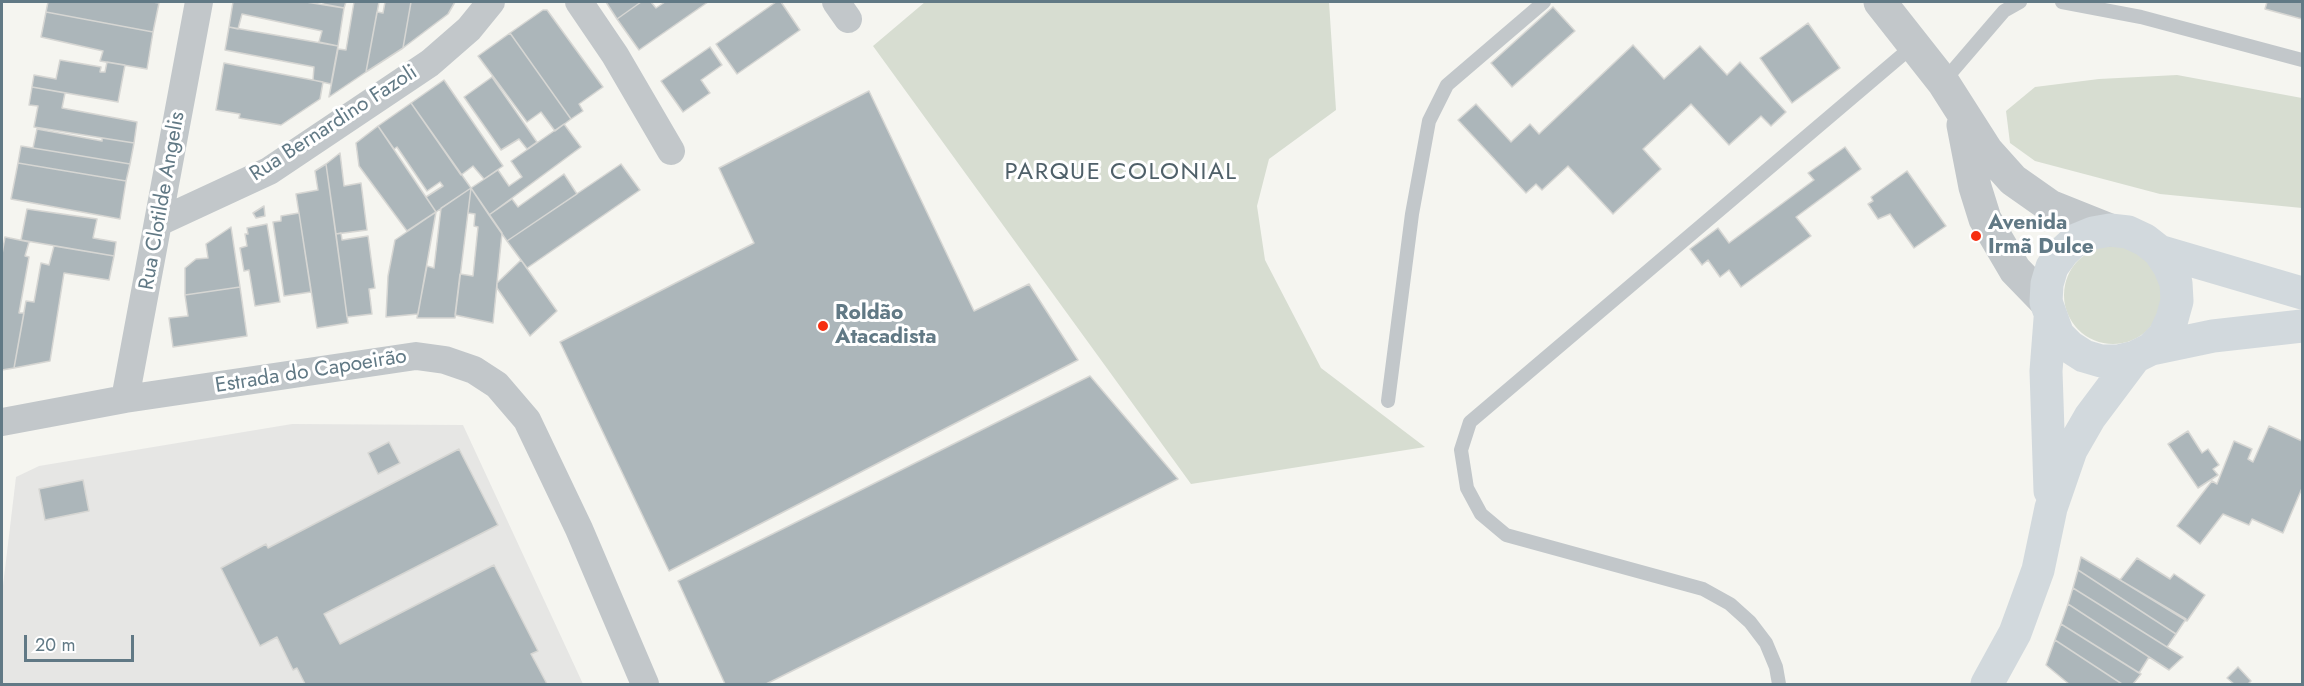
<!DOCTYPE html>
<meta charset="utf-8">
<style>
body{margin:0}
#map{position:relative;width:2304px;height:686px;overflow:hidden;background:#f5f5f0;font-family:Jost,sans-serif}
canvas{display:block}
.frame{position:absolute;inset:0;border:3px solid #617985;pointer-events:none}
.scale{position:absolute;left:24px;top:635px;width:110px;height:27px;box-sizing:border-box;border:3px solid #617985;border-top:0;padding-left:8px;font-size:18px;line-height:21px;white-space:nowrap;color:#617985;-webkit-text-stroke:4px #fff;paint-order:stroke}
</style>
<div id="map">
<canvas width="2304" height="686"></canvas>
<div class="frame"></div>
<div class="scale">20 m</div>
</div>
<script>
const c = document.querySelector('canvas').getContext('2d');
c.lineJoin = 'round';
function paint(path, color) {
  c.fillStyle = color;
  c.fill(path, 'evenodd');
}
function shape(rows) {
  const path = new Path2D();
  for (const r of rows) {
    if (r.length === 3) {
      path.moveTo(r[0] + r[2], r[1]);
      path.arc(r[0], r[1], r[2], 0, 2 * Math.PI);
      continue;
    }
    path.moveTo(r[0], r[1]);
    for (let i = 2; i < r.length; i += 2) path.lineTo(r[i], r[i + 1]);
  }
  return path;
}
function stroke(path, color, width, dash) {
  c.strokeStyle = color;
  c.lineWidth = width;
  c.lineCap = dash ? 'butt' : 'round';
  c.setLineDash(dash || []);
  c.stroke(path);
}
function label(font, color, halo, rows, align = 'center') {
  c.font = font + ' Jost,sans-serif';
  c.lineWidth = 6;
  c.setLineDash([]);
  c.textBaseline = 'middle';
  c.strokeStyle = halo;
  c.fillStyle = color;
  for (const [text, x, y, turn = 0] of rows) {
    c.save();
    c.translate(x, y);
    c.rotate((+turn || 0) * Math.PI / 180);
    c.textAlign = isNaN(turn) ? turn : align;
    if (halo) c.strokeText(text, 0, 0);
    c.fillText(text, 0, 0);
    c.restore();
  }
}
const built = shape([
 [292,424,463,425,583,684,2,684,2,594,16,477,39,466]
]);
const green = shape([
 [925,2,1329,2,1336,110,1269,159,1257,206,1265,260,1321,368,1425,447,1191,484,873,46],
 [2177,75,2302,98,2302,208,2160,194,2035,161,2010,143,2006,111,2035,87,2099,79],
 [2113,295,49]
]);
const building = shape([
 [48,2,153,2,159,3,153,32,46,12,48,2],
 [233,2,306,2,344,8,338,46,319,42,322,31,242,14,238,29,229,27,233,2],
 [324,2,346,2,344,8,323,4,324,2],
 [354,2,379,2,366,72,329,97,338,49,346,50,354,2],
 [385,2,411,2,403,48,366,72,377,12,383,13,385,2],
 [411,2,455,2,448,14,403,48,411,2],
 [606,2,641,2,617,19,606,2],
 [641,2,651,2,656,8,665,2,708,2,639,50,617,19,641,2],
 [776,2,781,2,800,30,737,74,716,44,776,2],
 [2267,2,2302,2,2302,19,2265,9,2267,2],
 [1553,7,1575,31,1512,87,1491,63,1553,7],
 [543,10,547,10,603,87,579,104,583,111,571,119,510,33,543,10],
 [46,12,153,32,147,69,100,61,103,51,41,37,46,12],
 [1808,23,1840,68,1792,103,1760,58,1808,23],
 [229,27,338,46,331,84,313,80,314,67,225,50,229,27],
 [510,33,571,119,555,131,541,112,527,122,478,56,510,33],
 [1633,45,1664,79,1700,46,1727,75,1740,62,1786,112,1771,126,1761,116,1729,145,1691,104,1643,149,1661,169,1613,214,1568,166,1542,190,1536,184,1526,193,1458,120,1476,104,1511,142,1530,124,1539,134,1633,45],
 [710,47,722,65,701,80,710,93,683,112,661,81,710,47],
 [60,60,101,67,100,72,105,72,107,62,125,65,118,102,32,87,34,75,56,79,60,60],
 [224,63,323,82,320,99,281,125,239,118,240,114,216,110,224,63],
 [492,77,537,142,527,149,519,139,501,150,464,97,492,77],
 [444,80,503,166,484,179,473,166,461,175,411,103,444,80],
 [32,87,65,93,62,108,137,122,134,143,34,127,38,106,29,105,32,87],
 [869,91,974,311,1029,284,1078,360,669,571,560,342,754,243,719,168,869,91],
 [411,103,471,188,436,212,426,197,443,186,440,182,427,191,397,147,394,149,378,126,411,103],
 [564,124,581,147,489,215,471,188,498,170,509,186,522,177,511,161,564,124],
 [378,126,436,212,407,231,359,166,356,143,378,126],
 [37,129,102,141,102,138,134,143,130,164,33,148,37,129],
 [21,146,130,164,126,181,18,163,21,146],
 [1845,147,1861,169,1796,217,1811,236,1741,287,1729,270,1720,277,1708,260,1702,265,1690,249,1718,228,1729,243,1814,180,1808,173,1845,147],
 [340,153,344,186,361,183,367,230,336,234,326,164,340,153],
 [18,163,126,181,120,219,11,199,18,163],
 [326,164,348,323,317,328,296,194,318,190,315,171,326,164],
 [621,164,640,190,527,268,507,241,621,164],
 [1907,171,1946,226,1914,248,1890,214,1878,219,1868,204,1873,201,1871,197,1907,171],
 [564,174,577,194,507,241,489,215,512,199,518,207,564,174],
 [471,188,455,318,417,318,427,266,434,268,441,208,471,188],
 [471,188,502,233,493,323,455,315,460,274,473,276,478,227,474,226,475,214,468,213,471,188],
 [264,206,265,216,256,218,253,213,264,206],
 [27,209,97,219,93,238,116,242,114,256,21,240,27,209],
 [436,212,418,314,386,317,388,276,395,240,436,212],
 [299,213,311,292,284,296,273,222,281,221,281,216,299,213],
 [267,224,280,302,255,306,249,270,244,271,240,248,247,246,245,234,248,234,247,228,267,224],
 [231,227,240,287,185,295,185,268,196,259,208,258,206,244,231,227],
 [341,233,342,240,368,236,375,288,369,289,372,314,347,317,336,234,341,233],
 [5,237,29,242,25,256,29,257,19,313,24,313,14,368,2,370,2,254,5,237],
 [54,246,114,256,109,280,64,273,50,361,14,368,26,301,34,302,41,263,49,265,54,246],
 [521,260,557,311,530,336,497,288,497,283,521,260],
 [240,287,247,336,173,347,169,318,188,316,185,295,240,287],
 [1090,376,1178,479,766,684,725,684,678,581,1090,376],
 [2269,426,2302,441,2302,488,2283,533,2252,519,2249,525,2223,514,2200,544,2177,526,2212,481,2217,484,2234,441,2252,449,2248,459,2253,462,2269,426],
 [2188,431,2202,453,2208,449,2219,465,2213,469,2218,475,2198,488,2168,444,2188,431],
 [389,442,400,463,378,474,368,453,389,442],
 [459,449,498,525,324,614,340,644,494,565,538,651,531,654,547,684,305,684,297,668,293,670,277,637,260,646,221,568,266,544,268,548,459,449],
 [83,480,89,511,45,520,39,489,83,480],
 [2081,557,2120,580,2186,619,2176,634,2078,570,2081,557],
 [2137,558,2170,579,2174,574,2205,595,2187,621,2120,580,2137,558],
 [2078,570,2176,634,2167,647,2073,588,2078,570],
 [2073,588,2167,647,2183,657,2169,670,2068,604,2073,588],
 [2068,604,2149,657,2139,673,2061,624,2068,604],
 [2061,624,2141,674,2133,684,2122,684,2055,640,2061,624],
 [2055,640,2122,684,2069,684,2046,665,2055,640],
 [2238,667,2251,681,2248,684,2234,684,2227,678,2238,667]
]);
const service = shape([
 [2062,2,2141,17,2302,60],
 [1943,82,2004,11,2020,2],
 [1388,401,1412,214,1429,121,1447,85,1544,2],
 [1779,684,1776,667,1766,643,1750,622,1730,604,1703,589,1506,535,1481,514,1467,488,1461,450,1470,422,1914,45]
]);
const minor = shape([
 [579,2,615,55,671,151],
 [836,2,848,19],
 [159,222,269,171,430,63,469,29,491,2],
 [125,399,199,2],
 [2,422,125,399,416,356,445,360,474,370,497,385,527,420,579,529,645,684]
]);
const tertiary = shape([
 [1880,2,1943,82,1987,151,2013,180,2050,206,2110,230],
 [1963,125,1975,187,1985,219,2015,270,2046,302]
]);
const secondary = shape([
 [2159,251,2302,293],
 [2050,319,2046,371,2050,491],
 [2151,349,2164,336,2172,319,2177,301,2176,283,2169,266,2159,251,2145,240,2128,232,2110,230,2093,233,2076,240,2063,252,2052,267,2047,284,2046,302,2058,335,2070,347,2084,356,2101,361,2118,361,2135,357,2151,349,2213,336,2302,326],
 [1987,684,2015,633,2038,570,2051,508,2071,450,2090,417,2135,357]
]);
const markers = [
 [1976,236,6,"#f62e10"],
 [823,326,6,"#f62e10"]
];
const streetNames = [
 ["Rua Bernardino Fazoli",334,124,-33],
 ["Rua Clotilde Angelis",163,201,-80],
 ["Estrada do Capoeirão",311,372,-9]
];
const poiNames = [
 ["Avenida",1988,224],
 ["Irmã Dulce",1988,248],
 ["Roldão",835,314],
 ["Atacadista",835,338]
];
const quarterNames = [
 ["PARQUE COLONIAL",1121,173]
];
paint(built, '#e6e6e4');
paint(green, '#d7ddd1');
paint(building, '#acb6ba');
stroke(building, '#d6d6d3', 1.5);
stroke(service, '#c2c7ca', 14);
stroke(minor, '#c2c7ca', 28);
stroke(tertiary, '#c2c7ca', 33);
stroke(secondary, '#d2d9dd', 33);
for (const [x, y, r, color] of markers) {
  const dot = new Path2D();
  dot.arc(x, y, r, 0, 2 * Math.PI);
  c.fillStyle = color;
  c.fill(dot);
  stroke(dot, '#fff', 2);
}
label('21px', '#617985', '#fff', streetNames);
label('bold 21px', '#617985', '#fff', poiNames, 'left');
c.letterSpacing = '1.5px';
label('24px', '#4f6069', '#fff', quarterNames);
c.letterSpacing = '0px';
</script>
